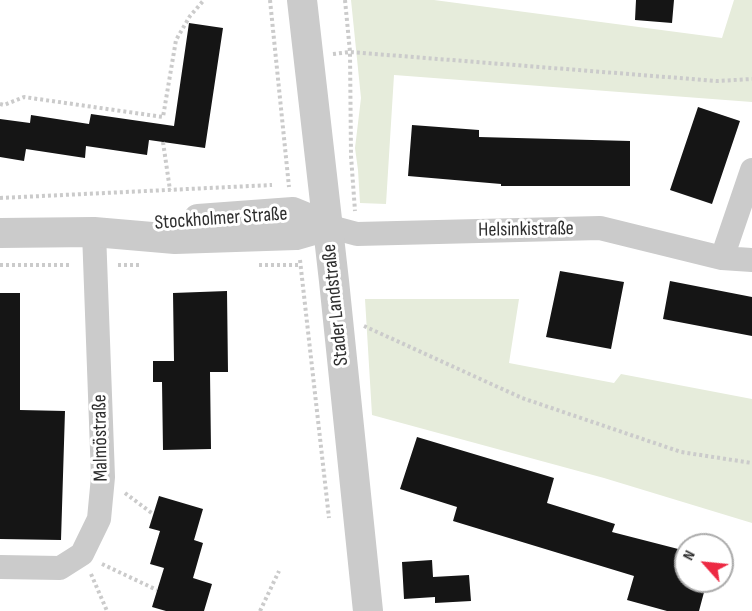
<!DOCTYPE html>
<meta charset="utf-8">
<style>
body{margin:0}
#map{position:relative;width:752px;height:611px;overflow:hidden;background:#fff;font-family:"Sofia Sans Condensed",sans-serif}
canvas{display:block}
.north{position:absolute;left:674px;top:533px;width:60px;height:60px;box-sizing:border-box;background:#fff;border:2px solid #ababab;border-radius:50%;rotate:297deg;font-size:16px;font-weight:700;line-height:24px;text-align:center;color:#2e2e2e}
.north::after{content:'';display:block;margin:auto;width:21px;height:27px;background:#ed2943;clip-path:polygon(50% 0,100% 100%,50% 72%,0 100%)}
</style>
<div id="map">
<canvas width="752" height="611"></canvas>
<div class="north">N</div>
</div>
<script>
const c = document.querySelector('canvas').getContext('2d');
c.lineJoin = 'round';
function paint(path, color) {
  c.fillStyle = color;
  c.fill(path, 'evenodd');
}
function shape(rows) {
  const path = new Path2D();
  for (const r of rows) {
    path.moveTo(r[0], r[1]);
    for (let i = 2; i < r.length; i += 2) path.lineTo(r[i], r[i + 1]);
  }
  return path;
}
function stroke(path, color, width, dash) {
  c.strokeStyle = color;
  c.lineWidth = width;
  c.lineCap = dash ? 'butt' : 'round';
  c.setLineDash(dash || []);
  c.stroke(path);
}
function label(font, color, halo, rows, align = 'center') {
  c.font = font + ' "Sofia Sans Condensed",sans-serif';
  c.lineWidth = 6;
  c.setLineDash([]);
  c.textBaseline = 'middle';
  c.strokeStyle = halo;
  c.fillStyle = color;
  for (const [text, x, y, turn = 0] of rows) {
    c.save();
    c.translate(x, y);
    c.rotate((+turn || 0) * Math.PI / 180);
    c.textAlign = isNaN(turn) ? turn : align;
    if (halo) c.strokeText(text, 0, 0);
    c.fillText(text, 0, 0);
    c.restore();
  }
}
const green = shape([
 [351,0,434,0,722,38,734,0,752,0,752,102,394,75,386,204,360,203,358,170,355,148,361,98],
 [365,299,519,299,509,363,614,383,621,374,752,399,752,523,604,478,372,415]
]);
const building = shape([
 [636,0,674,0,672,23,635,20],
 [189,23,223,28,205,148,149,140,147,155,86,146,85,158,26,149,24,161,0,157,0,119,30,123,31,115,89,124,91,114,174,126],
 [698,107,740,121,712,204,670,190],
 [412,125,479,130,479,137,630,141,630,186,501,186,501,184,408,176],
 [560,271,624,282,611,349,546,337],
 [670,281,752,297,752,336,663,319],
 [227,291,228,372,210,372,211,449,163,450,162,382,153,382,153,361,174,361,173,293],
 [0,293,20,293,20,410,65,411,61,540,0,539],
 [417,437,554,478,547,503,615,524,612,532,686,551,686,581,707,581,699,611,667,611,627,600,634,576,453,521,457,507,400,489],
 [159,496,203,509,194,540,203,543,193,578,212,584,204,611,166,611,152,607,164,568,150,564,160,531,149,528],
 [432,560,433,577,469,575,471,601,435,603,435,597,404,599,402,562]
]);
const path = shape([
 [270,0,289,187],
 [345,0,350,52,351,156,355,211],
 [333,54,350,52,717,81,752,79],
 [0,104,4,105,24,97,163,117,176,40,190,16,204,0],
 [163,142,170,190],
 [0,198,272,185],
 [300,260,329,518],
 [0,265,72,265],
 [118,265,141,265],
 [259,265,301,265],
 [364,326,522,398,681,452,752,463],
 [125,493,153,514],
 [102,564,157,590],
 [91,574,107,611],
 [260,611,279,571]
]);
const minor = shape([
 [327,226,357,234,600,228,722,258,752,260],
 [722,258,752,170],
 [0,567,60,568,82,554,99,519,103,477,94,232]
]);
const tertiary = shape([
 [302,0,334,281,368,611],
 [198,219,293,212,327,226],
 [0,233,94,232,175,239,296,235,327,226]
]);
const streetNames = [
 ["Stockholmer Straße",221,219,-4],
 ["Helsinkistraße",526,230,-1],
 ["Stader Landstraße",336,305,-96],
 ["Malmöstraße",101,438,-91]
];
paint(green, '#e6ecdb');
paint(building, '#151515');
stroke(path, '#cbcbcb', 4, [3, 3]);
stroke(minor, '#cbcbcb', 24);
stroke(tertiary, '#cbcbcb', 30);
label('20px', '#2e2e2e', '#fff', streetNames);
</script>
